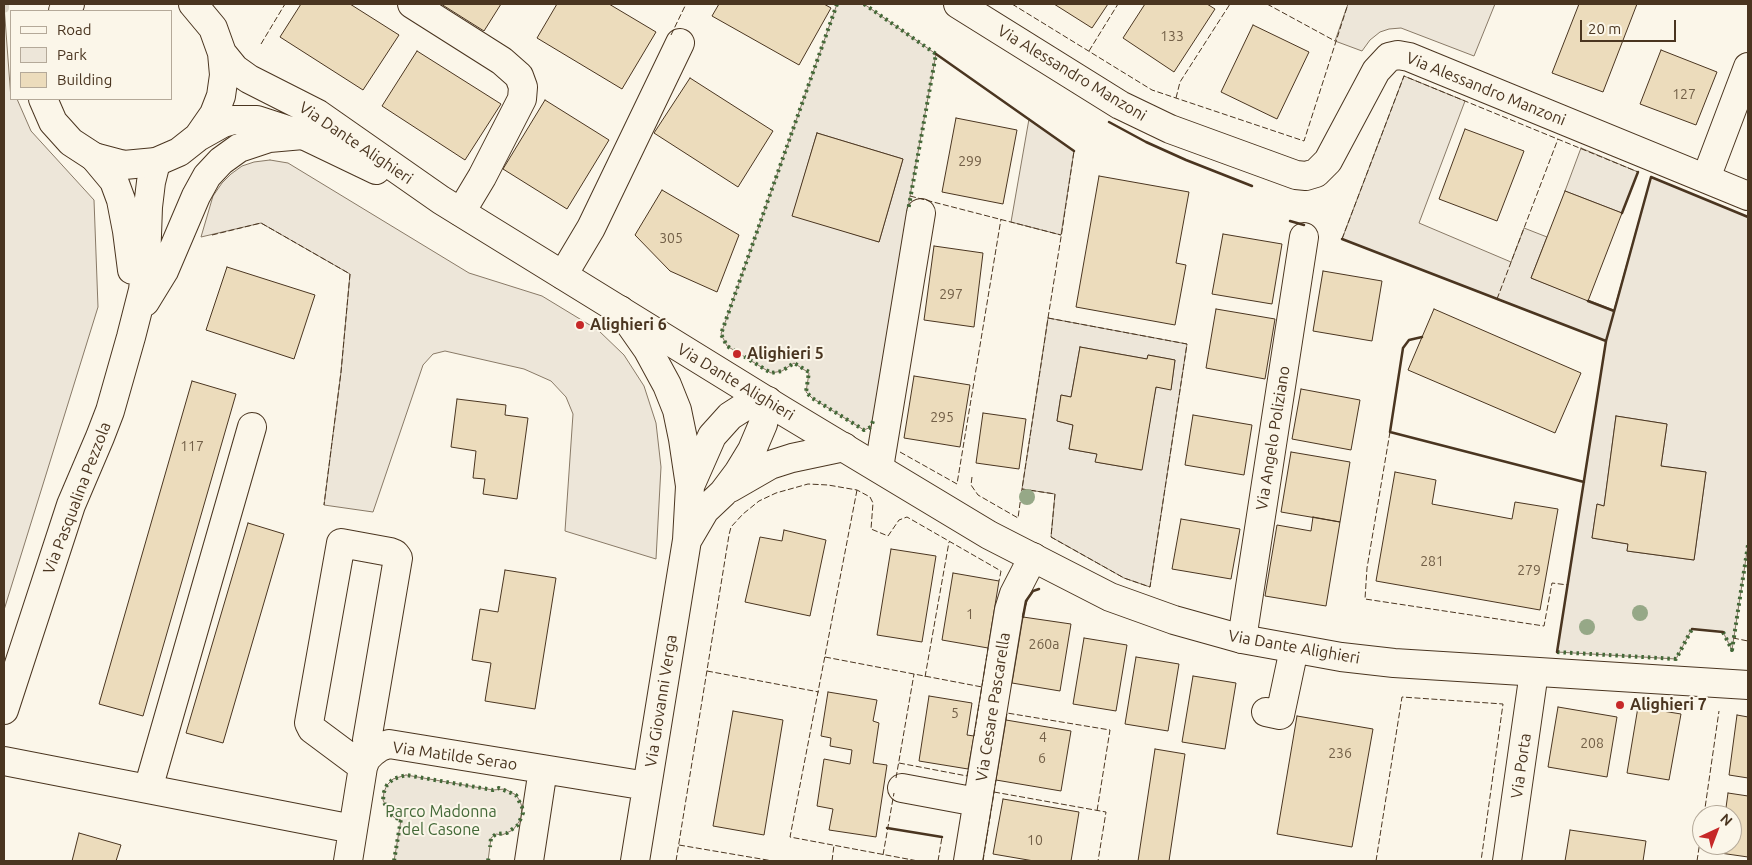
<!DOCTYPE html>
<style>
body{margin:0}
#map{position:relative;width:1752px;height:865px;overflow:hidden;background:#fbf6e9;font-family:Ubuntu,sans-serif}
canvas{display:block}
.frame{position:absolute;inset:0;border:5px solid #4a3520;pointer-events:none}
.legend{position:absolute;left:10px;top:10px;width:162px;height:90px;box-sizing:border-box;background:#fbf6e9;border:1px solid #b4a999;margin:0;padding:6px 9px;list-style:none;font-size:15px;color:#4a3520}
.legend li{display:flex;align-items:center;gap:10px;height:25px}
.legend b{width:25px;border:1px solid #b4a999}
.north{position:absolute;left:1692px;top:805px;width:50px;height:50px;box-sizing:border-box;background:#fbf6e9;border:1px solid #b4a999;border-radius:50%;rotate:43deg;font-size:14px;font-weight:700;line-height:20px;text-align:center;color:#4a3520}
.north::after{content:'';display:block;margin:auto;width:18px;height:22px;background:#c62828;clip-path:polygon(50% 0,100% 100%,50% 72%,0 100%)}
.scale{position:absolute;left:1580px;top:20px;width:96px;height:22px;box-sizing:border-box;border:2px solid #4a3520;border-top:0;padding-left:6px;font-size:15px;line-height:18px;white-space:nowrap;color:#4a3520;-webkit-text-stroke:4px #fbf6e9;paint-order:stroke}
</style>
<div id="map">
<canvas width="1752" height="865"></canvas>
<div class="frame"></div>
<ul class="legend">
<li><b style="height:6px;background:#fbf6e9"></b>Road</li>
<li><b style="height:14px;background:#ede6d9"></b>Park</li>
<li><b style="height:14px;background:#ecdcbc"></b>Building</li>
</ul>
<div class="north">N</div>
<div class="scale">20 m</div>
</div>
<script>
const c = document.querySelector('canvas').getContext('2d');
c.lineJoin = 'round';
function paint(path, color) {
  c.fillStyle = color;
  c.fill(path, 'evenodd');
}
function shape(rows) {
  const path = new Path2D();
  for (const r of rows) {
    path.moveTo(r[0], r[1]);
    for (let i = 2; i < r.length; i += 2) path.lineTo(r[i], r[i + 1]);
  }
  return path;
}
function stroke(path, color, width, dash) {
  c.strokeStyle = color;
  c.lineWidth = width;
  c.lineCap = dash ? 'butt' : 'round';
  c.setLineDash(dash || []);
  c.stroke(path);
}
function label(font, color, halo, rows, align = 'center') {
  c.font = font + ' Ubuntu,sans-serif';
  c.lineWidth = 4;
  c.setLineDash([]);
  c.textBaseline = 'middle';
  c.strokeStyle = halo;
  c.fillStyle = color;
  for (const [text, x, y, turn = 0] of rows) {
    c.save();
    c.translate(x, y);
    c.rotate((+turn || 0) * Math.PI / 180);
    c.textAlign = isNaN(turn) ? turn : align;
    if (halo) c.strokeText(text, 0, 0);
    c.fillText(text, 0, 0);
    c.restore();
  }
}
const green = shape([
 [837,4,864,4,936,54,910,196,874,419,871,427,864,430,812,398,806,392,809,373,794,363,782,371,771,373,727,346,721,334,837,4],
 [817,133,903,159,879,242,793,215,817,133],
 [1348,4,1495,4,1474,56,1401,28,1389,29,1380,32,1370,40,1362,51,1335,41,1348,4],
 [4,5,11,99,17,99,31,131,94,200,98,307,4,610,4,5],
 [1404,76,1465,101,1419,223,1511,262,1524,228,1547,237,1531,278,1614,310,1651,177,1748,217,1748,545,1732,650,1723,632,1692,629,1676,659,1557,652,1606,341,1342,239,1404,76],
 [1616,416,1667,424,1661,466,1706,472,1694,560,1627,551,1628,544,1592,538,1597,504,1604,506,1616,416],
 [1029,119,1074,151,1061,235,1011,222,1029,119],
 [1581,148,1638,172,1622,213,1565,191,1581,148],
 [270,160,288,163,469,273,542,296,598,330,624,355,644,386,656,423,661,467,656,559,565,531,573,414,566,397,551,381,524,369,445,351,433,354,423,365,373,512,324,505,341,372,350,274,261,223,201,237,213,196,222,183,231,174,242,166,254,162,270,160],
 [1048,318,1187,344,1150,587,1124,578,1051,537,1055,494,1022,489,1048,318],
 [1080,347,1147,359,1148,355,1175,360,1171,389,1156,387,1141,470,1096,462,1097,454,1069,449,1073,425,1057,421,1061,395,1071,397,1080,347],
 [406,775,493,790,505,789,516,795,520,801,522,807,521,819,513,830,502,835,496,834,491,838,488,861,394,861,401,820,395,818,389,813,383,800,384,792,387,785,393,779,406,775]
]);
const stream = shape([
 [4,8,4,5]
]);
const building = shape([
 [301,4,350,4,399,35,363,90,280,37,301,4],
 [441,4,501,4,484,31,441,4],
 [557,4,609,4,656,32,622,89,537,38,557,4],
 [719,4,824,4,831,8,799,65,712,16,719,4],
 [1054,4,1108,4,1092,28,1054,4],
 [1145,4,1207,4,1215,9,1174,72,1123,38,1145,4],
 [1579,4,1637,4,1603,92,1552,73,1579,4],
 [1253,25,1309,52,1277,119,1221,92,1253,25],
 [1661,50,1717,72,1696,125,1640,104,1661,50],
 [417,51,501,104,465,160,382,106,417,51],
 [690,78,773,131,738,187,654,133,690,78],
 [545,100,609,140,567,209,503,169,545,100],
 [956,118,1017,130,1003,204,942,192,956,118],
 [1465,129,1524,151,1497,221,1439,199,1465,129],
 [817,133,903,159,879,242,792,216,817,133],
 [1099,176,1189,192,1176,263,1186,265,1175,325,1076,307,1099,176],
 [662,190,739,235,717,292,670,271,635,235,662,190],
 [1565,191,1622,213,1588,301,1531,278,1565,191],
 [1223,234,1282,244,1272,304,1212,294,1223,234],
 [934,246,983,253,974,327,924,320,934,246],
 [227,267,315,295,294,359,206,330,227,267],
 [1323,271,1382,281,1372,341,1313,331,1323,271],
 [1216,309,1275,319,1265,379,1206,368,1216,309],
 [1434,309,1581,373,1555,433,1408,370,1434,309],
 [1080,347,1147,359,1148,355,1175,360,1171,390,1156,387,1142,470,1095,462,1097,454,1069,449,1073,425,1057,421,1061,395,1071,397,1080,347],
 [914,376,970,385,960,447,904,438,914,376],
 [192,381,236,394,143,716,99,704,192,381],
 [1301,389,1360,400,1351,450,1292,439,1301,389],
 [457,399,506,405,505,415,528,418,517,499,483,494,485,479,473,478,476,451,451,447,457,399],
 [983,413,1026,419,1019,469,976,463,983,413],
 [1193,415,1252,425,1244,475,1185,465,1193,415],
 [1616,416,1667,424,1661,466,1706,472,1694,560,1627,551,1628,544,1592,538,1597,504,1604,506,1616,416],
 [1291,452,1350,462,1340,522,1281,512,1291,452],
 [1395,472,1436,480,1432,504,1512,519,1515,502,1558,509,1540,610,1376,581,1395,472],
 [1313,517,1340,522,1326,606,1265,596,1277,525,1311,531,1313,517],
 [1181,519,1240,529,1231,579,1172,569,1181,519],
 [248,523,284,534,223,743,186,733,248,523],
 [784,530,826,540,810,616,745,602,760,537,782,541,784,530],
 [891,549,936,556,922,642,877,635,891,549],
 [505,570,556,578,535,709,485,701,491,663,472,660,480,609,498,612,505,570],
 [953,573,999,581,988,648,942,640,953,573],
 [1023,617,1071,624,1060,691,1012,683,1023,617],
 [1084,638,1127,645,1116,711,1073,704,1084,638],
 [1136,657,1179,664,1168,731,1125,724,1136,657],
 [1193,676,1236,683,1225,749,1182,742,1193,676],
 [828,692,877,700,873,721,879,723,873,763,887,765,876,837,829,830,833,809,817,806,824,759,850,764,852,750,830,746,831,738,821,736,828,692],
 [929,696,972,703,967,735,974,736,968,769,919,761,929,696],
 [1558,707,1617,717,1607,777,1548,767,1558,707],
 [1638,707,1681,714,1669,780,1627,773,1638,707],
 [733,711,783,720,764,835,713,826,733,711],
 [1737,715,1748,717,1748,778,1729,775,1737,715],
 [1297,716,1373,729,1352,847,1277,834,1297,716],
 [1006,720,1071,731,1061,791,996,780,1006,720],
 [1155,749,1185,754,1169,861,1138,861,1155,749],
 [1728,793,1748,796,1748,857,1720,853,1721,845,1732,845,1732,815,1725,815,1728,793],
 [1003,799,1079,812,1071,861,1034,861,993,854,1003,799],
 [1570,830,1646,841,1643,861,1565,861,1570,830],
 [79,833,121,845,116,861,72,861,79,833]
]);
const minor = shape([
 [412,4,502,61,519,76,523,87,522,99,482,177,461,212],
 [958,4,1120,105,1170,129,1296,175,1306,176,1316,173,1328,161,1376,71,1389,57,1398,55,1409,57,1748,196],
 [94,157,114,181,121,200,127,231,132,270],
 [1706,178,1748,67],
 [563,275,591,228,680,43],
 [145,302,164,271,196,196,207,176,221,161,239,148,269,138,303,135],
 [620,310,648,350,667,385,677,410,683,439,690,486,687,540,635,861],
 [879,468,921,213],
 [730,488,770,465,792,458,844,447],
 [688,539,705,510,723,493,738,473,752,450,763,424,768,401,744,407,730,416,712,436,690,486],
 [1242,639,1304,237],
 [4,710,71,505,100,437,110,411,131,337,143,290,146,263,148,207,151,182,156,162],
 [1266,712,1280,715,1294,649],
 [4,761,353,829],
 [363,767,312,729,309,723,341,543,390,552,395,554,398,558,367,740,373,752],
 [902,788,977,802],
 [148,789,252,427],
 [348,861,363,767,366,759,373,752,380,747,389,744,647,786],
 [529,861,543,769],
 [968,861,1009,610,1014,594,1033,557],
 [1507,861,1534,672]
]);
const major = shape([
 [63,11,70,4],
 [222,53,235,69,249,79,318,114,441,200,783,411,989,535,1110,597,1174,620,1242,639,1341,657,1394,663,1748,685],
 [43,99,53,122,71,142,94,157,124,165,156,162,179,152,198,137,214,114,221,96,224,75,222,53,213,28,193,4],
 [198,137,223,123,233,120,257,120,303,135,376,170]
]);
const hedge = shape([
 [837,4,721,334,727,346,771,373,782,371,794,363,809,372,806,392,812,398,864,430,871,427,873,421],
 [864,4,936,54,908,211],
 [1723,632,1732,650,1748,545],
 [1557,652,1676,659,1692,629],
 [394,861,401,819,395,818,389,813,383,800,384,792,387,785,393,779,406,775,493,790,499,788,516,795,522,807,523,813,518,825,507,833,496,834,491,838,490,847],
 [488,861,489,855]
]);
const fence = shape([
 [1012,4,1152,90,1304,141,1348,4],
 [1267,4,1335,41],
 [671,35,686,4],
 [261,44,285,4],
 [1089,51,1118,4],
 [1176,98,1180,82,1230,4],
 [910,196,1061,235],
 [212,235,261,223,350,274,341,372,324,505],
 [1342,239,1404,76,1638,172],
 [1497,299,1558,139],
 [1048,318,1187,344,1150,587,1124,578,1051,537,1055,494,1022,489,1044,345,1048,318,1062,231,1074,151],
 [1390,432,1367,568,1365,599,1544,626,1552,583,1568,585],
 [900,452,957,484,1001,219],
 [972,477,971,485,978,495,1018,518,1022,489],
 [857,490,790,837,918,861],
 [1733,638,1748,641],
 [825,657,982,687],
 [707,671,819,692],
 [925,677,949,542],
 [1006,720,1007,713,1110,730,1097,811],
 [974,736,988,648],
 [899,763,967,776,968,769],
 [896,778,914,674],
 [994,792,1106,812,1098,861],
 [1704,815,1719,711],
 [679,845,773,861],
 [883,855,894,793],
 [676,861,729,535,731,527,743,514,759,501,776,493,808,484,828,485,857,490,870,497,873,503,871,529,888,536,899,520,907,517,1001,571,999,581],
 [832,861,834,845],
 [938,861,942,837],
 [983,861,996,780],
 [1376,861,1402,697,1503,704,1481,861],
 [1697,861,1702,828]
]);
const wall = shape([
 [936,54,1074,151],
 [1109,122,1146,142,1186,160,1252,186],
 [1622,213,1638,172],
 [1290,221,1304,225],
 [1342,239,1606,341],
 [1588,301,1614,311],
 [1422,337,1409,340,1403,348,1390,432,1584,482],
 [1023,617,1026,601,1033,591,1039,589],
 [1692,629,1723,632],
 [1557,652,1606,341,1651,177,1748,217],
 [887,828,942,837]
]);
const trees = [
 [1027,497],
 [1640,613],
 [1587,627]
];
const markers = [
 [580,325,5,"#c62828"],
 [737,354,5,"#c62828"],
 [1620,705,5,"#c62828"]
];
const numberNames = [
 ["133",1172,36],
 ["127",1684,94],
 ["299",970,161],
 ["305",671,238],
 ["297",951,294],
 ["295",942,417],
 ["117",192,446],
 ["281",1432,561],
 ["279",1529,570],
 ["1",970,614],
 ["260a",1044,644],
 ["5",955,713],
 ["4",1043,737],
 ["208",1592,743],
 ["236",1340,753],
 ["6",1042,758],
 ["10",1035,840]
];
const streetNames = [
 ["Via Alessandro Manzoni",1072,73,31],
 ["Via Alessandro Manzoni",1486,89,22],
 ["Via Dante Alighieri",356,143,34],
 ["Via Dante Alighieri",736,382,31],
 ["Via Angelo Poliziano",1273,438,-81],
 ["Via Pasqualina Pezzola",77,498,-69],
 ["Via Dante Alighieri",1294,647,10],
 ["Via Giovanni Verga",661,701,-81],
 ["Via Cesare Pascarella",993,707,-81],
 ["Via Matilde Serao",455,756,8],
 ["Via Porta",1521,766,-82]
];
const poiNames = [
 ["Alighieri 6",590,325],
 ["Alighieri 5",747,354],
 ["Alighieri 7",1630,705]
];
const parkNames = [
 ["Parco Madonna",441,812],
 ["del Casone",441,830]
];
paint(green, '#ede6d9');
stroke(green, '#887966', 1);
stroke(stream, '#dcd4c6', 10);
paint(building, '#ecdcbc');
stroke(building, '#4a3520', 1);
stroke(minor, '#4a3520', 30);
stroke(major, '#4a3520', 30);
stroke(minor, '#fbf6e9', 28);
stroke(major, '#fbf6e9', 28);
stroke(hedge, '#436837', 4, [2.5, 4]);
stroke(fence, '#4a3520', 1, [6, 2.5]);
stroke(wall, '#4a3520', 2.5);
c.fillStyle = '#96a887';
for (const [x, y] of trees) {
  c.beginPath();
  c.arc(x, y, 8, 0, 2 * Math.PI);
  c.fill();
}
for (const [x, y, r, color] of markers) {
  const dot = new Path2D();
  dot.arc(x, y, r, 0, 2 * Math.PI);
  c.fillStyle = color;
  c.fill(dot);
  stroke(dot, '#fbf6e9', 2);
}
label('14px', '#725f47', null, numberNames);
label('16px', '#4a3520', '#fbf6e9', streetNames);
label('bold 16px', '#4a3520', '#fbf6e9', poiNames, 'left');
label('16px', '#436837', '#fbf6e9', parkNames);
</script>
